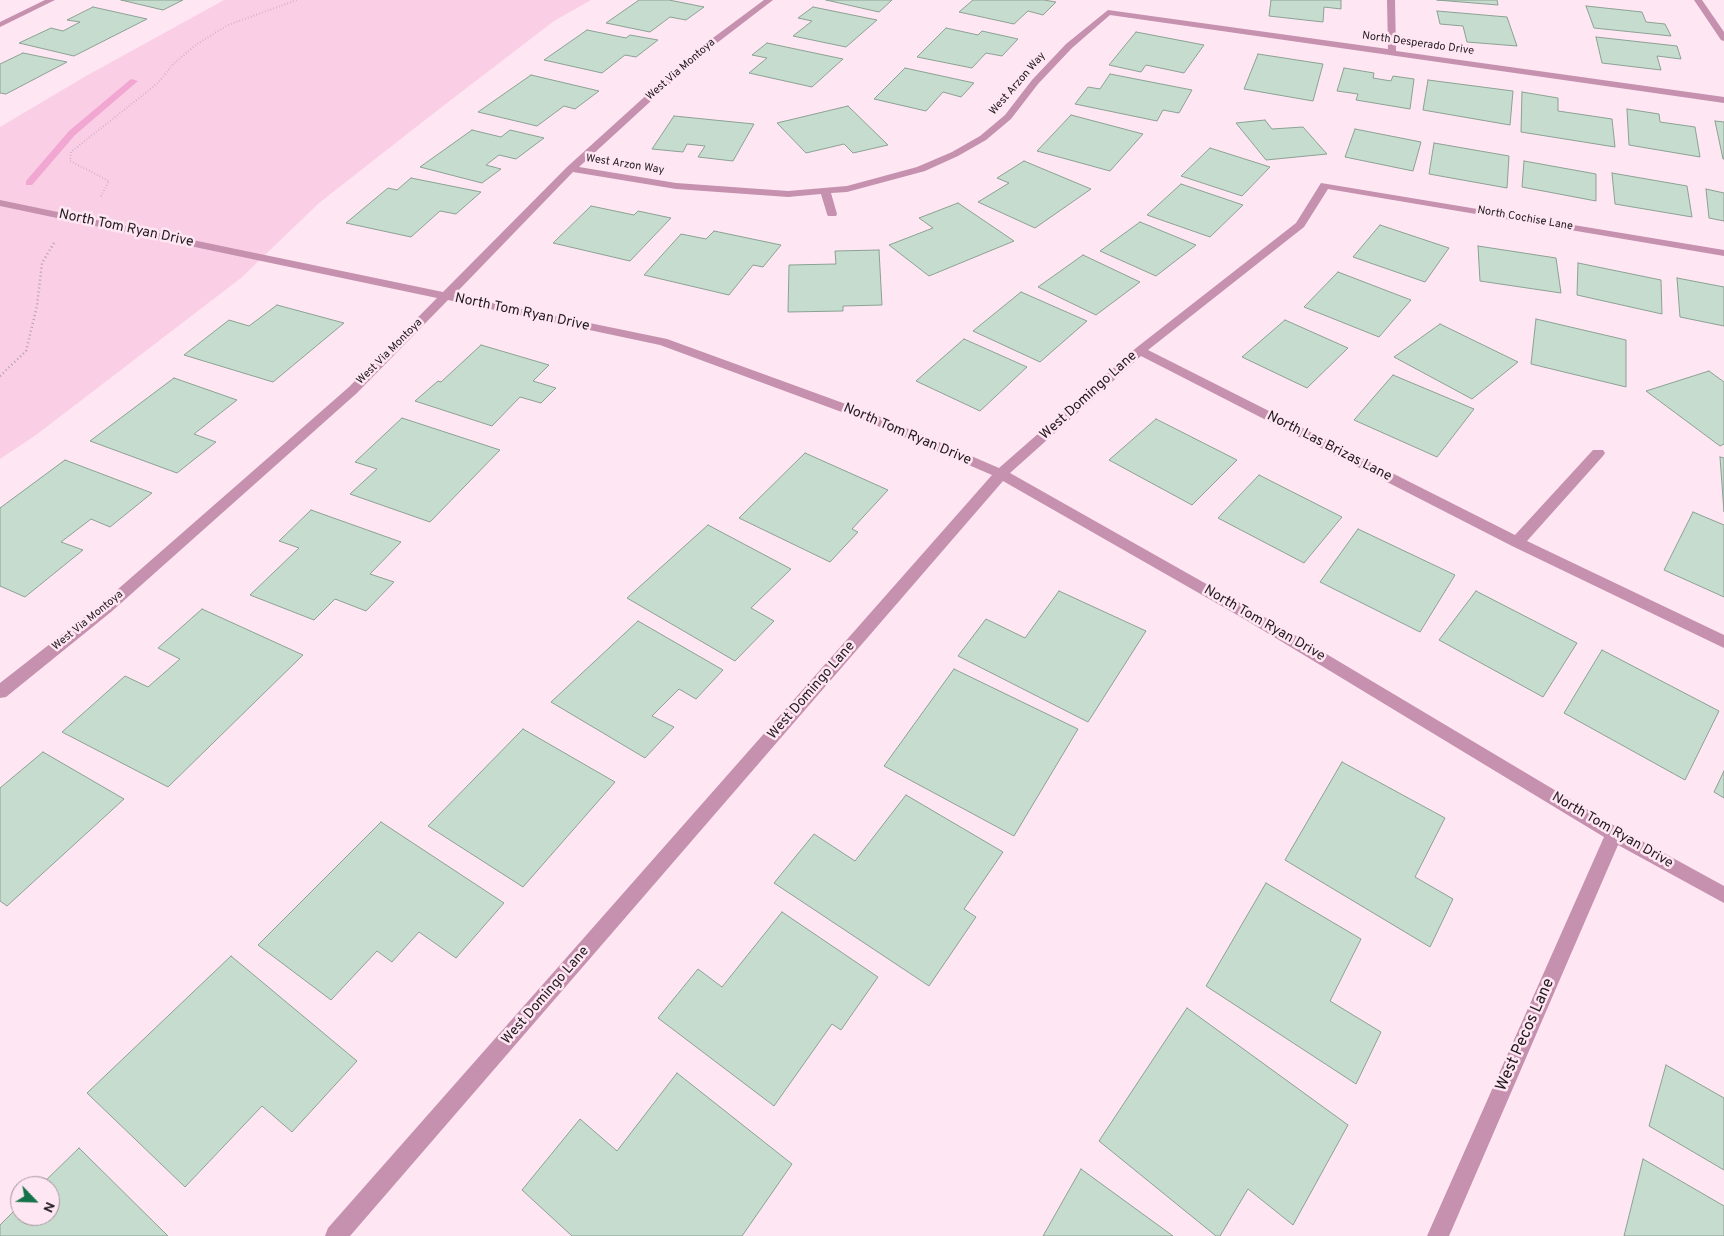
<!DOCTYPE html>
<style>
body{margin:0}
#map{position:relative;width:1724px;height:1236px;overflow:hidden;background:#fee6f3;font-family:Overpass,sans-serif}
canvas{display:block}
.north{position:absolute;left:10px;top:1176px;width:50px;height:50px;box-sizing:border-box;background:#fee6f3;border:1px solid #a6949e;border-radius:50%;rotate:114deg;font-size:14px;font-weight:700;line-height:20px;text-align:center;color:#21191e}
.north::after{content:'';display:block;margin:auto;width:18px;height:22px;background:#157349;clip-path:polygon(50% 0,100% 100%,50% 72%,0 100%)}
</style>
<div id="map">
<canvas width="1724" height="1236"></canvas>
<div class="north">N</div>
</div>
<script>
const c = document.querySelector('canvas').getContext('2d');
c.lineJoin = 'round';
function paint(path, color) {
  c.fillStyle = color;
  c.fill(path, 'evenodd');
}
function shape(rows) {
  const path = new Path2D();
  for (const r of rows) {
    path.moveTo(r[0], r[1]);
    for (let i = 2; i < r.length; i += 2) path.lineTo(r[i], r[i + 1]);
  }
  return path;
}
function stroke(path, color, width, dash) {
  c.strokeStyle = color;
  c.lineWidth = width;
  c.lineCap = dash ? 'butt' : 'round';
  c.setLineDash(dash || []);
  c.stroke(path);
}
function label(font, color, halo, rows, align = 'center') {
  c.font = font + ' Overpass,sans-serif';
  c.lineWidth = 5;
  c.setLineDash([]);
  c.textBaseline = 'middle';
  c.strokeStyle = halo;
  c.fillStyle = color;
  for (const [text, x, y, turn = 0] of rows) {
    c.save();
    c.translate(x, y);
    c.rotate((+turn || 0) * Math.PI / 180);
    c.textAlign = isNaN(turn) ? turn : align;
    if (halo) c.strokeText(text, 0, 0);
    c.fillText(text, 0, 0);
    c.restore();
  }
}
const green = shape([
 [224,0,591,0,554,21,434,113,319,203,241,278,36,435,0,459,0,127,86,76]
]);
const stream = shape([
 [131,79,138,81,75,135,32,185,26,185,26,181,69,131,131,79]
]);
const building = shape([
 [121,0,183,0,163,10,121,0],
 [639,0,669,0,704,7,686,20,670,17,650,32,606,23,639,0],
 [826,0,892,0,879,12,826,0],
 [973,0,1044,0,1056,2,1043,15,1028,11,1014,24,959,12,973,0],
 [1271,0,1341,0,1341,9,1324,7,1323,22,1269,16,1271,0],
 [1437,0,1497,0,1498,5,1437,0],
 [1586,6,1642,12,1646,22,1665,24,1671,36,1594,28,1586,6],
 [93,7,147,19,74,56,19,43,51,28,63,31,80,22,67,20,93,7],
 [813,7,877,20,846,47,793,36,812,21,798,18,813,7],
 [1437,11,1507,17,1517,46,1467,42,1463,26,1440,24,1437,11],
 [946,28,978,35,982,31,1018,39,1002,56,986,53,972,68,917,57,946,28],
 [587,30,626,38,630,35,658,40,636,57,625,55,602,73,544,60,587,30],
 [1136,32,1204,45,1184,73,1146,65,1141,72,1109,65,1136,32],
 [1596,37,1677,46,1681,59,1657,56,1661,70,1602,63,1596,37],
 [767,43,843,59,812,87,749,73,767,58,752,55,767,43],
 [23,53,67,62,6,94,0,93,0,64,23,53],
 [1258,54,1323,64,1313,101,1244,89,1258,54],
 [905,68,974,83,961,97,943,92,926,111,874,99,905,68],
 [1344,68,1374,73,1373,78,1391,81,1393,76,1414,79,1410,109,1356,100,1358,94,1337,91,1344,68],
 [1110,74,1192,90,1179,113,1163,110,1157,121,1075,104,1088,87,1100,89,1110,74],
 [531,75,599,91,575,109,564,106,537,126,478,112,531,75],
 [1428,80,1513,91,1510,125,1423,110,1428,80],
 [1522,92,1558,98,1558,111,1612,119,1615,147,1521,132,1522,92],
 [848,106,888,145,853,153,844,144,806,153,777,123,848,106],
 [1627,109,1659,114,1660,122,1695,127,1700,157,1629,145,1627,109],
 [1071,115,1143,134,1110,171,1037,151,1071,115],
 [674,116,754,124,733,161,698,157,705,146,687,144,683,152,652,149,674,116],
 [1265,120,1272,129,1303,127,1327,154,1266,160,1236,123,1265,120],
 [1715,121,1724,122,1724,159,1723,159,1715,121],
 [1355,129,1421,142,1413,171,1345,157,1355,129],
 [472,130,501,137,510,130,544,138,516,159,499,155,486,165,501,169,482,183,420,167,472,130],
 [1434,143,1509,156,1507,188,1429,174,1434,143],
 [1210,148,1270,167,1242,196,1181,176,1210,148],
 [1024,161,1091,189,1035,228,978,202,1009,183,997,178,1024,161],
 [1524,161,1596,174,1596,201,1522,187,1524,161],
 [1612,173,1687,186,1692,217,1615,204,1612,173],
 [411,178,481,192,456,214,440,211,411,237,346,223,388,188,397,190,411,178],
 [1181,184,1243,205,1210,237,1147,215,1181,184],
 [1706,189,1724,193,1724,221,1709,218,1706,189],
 [958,203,1014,241,929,276,889,245,933,228,919,218,958,203],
 [591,206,634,215,638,211,671,218,630,261,553,243,591,206],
 [1140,222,1196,245,1156,276,1100,251,1140,222],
 [1380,225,1449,248,1425,282,1353,257,1380,225],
 [714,231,781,245,763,267,753,265,729,295,644,275,681,234,706,239,714,231],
 [1478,246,1556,258,1561,293,1480,281,1478,246],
 [879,250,882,305,843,306,843,311,788,312,789,265,836,264,835,251,879,250],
 [1083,255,1140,282,1096,315,1038,287,1083,255],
 [1578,263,1661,280,1662,314,1577,295,1578,263],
 [1338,272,1411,300,1379,337,1304,307,1338,272],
 [1677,278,1724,287,1724,326,1680,317,1677,278],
 [1021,292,1087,321,1040,362,973,331,1021,292],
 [277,305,344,323,273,382,184,355,229,320,249,326,277,305],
 [1536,319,1626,340,1626,387,1531,364,1536,319],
 [1285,320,1348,348,1307,388,1242,357,1285,320],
 [1440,324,1518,362,1472,399,1394,357,1440,324],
 [964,339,1027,367,980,411,916,381,964,339],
 [481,345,549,365,533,381,556,388,541,403,520,397,492,426,415,401,438,381,441,382,481,345],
 [1709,371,1724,382,1724,444,1720,446,1646,391,1709,371],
 [1393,375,1474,409,1437,457,1354,420,1393,375],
 [174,378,237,400,194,434,216,442,177,473,90,441,174,378],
 [402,418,500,450,430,522,350,494,377,469,355,462,402,418],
 [1156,419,1237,460,1192,505,1109,460,1156,419],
 [805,453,888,490,852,529,858,532,830,562,739,518,805,453],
 [1720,457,1724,458,1724,512,1720,457],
 [65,460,152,493,110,527,91,519,61,542,83,550,25,597,0,586,0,508,65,460],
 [1259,475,1342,517,1304,563,1218,518,1259,475],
 [311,510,401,542,370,574,394,582,366,611,335,599,314,620,250,595,299,548,279,541,311,510],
 [1693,512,1724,525,1724,597,1664,570,1693,512],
 [708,525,791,569,751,608,774,621,735,661,627,598,708,525],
 [1358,529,1455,575,1420,632,1320,582,1358,529],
 [1059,591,1146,631,1088,722,958,656,986,619,1025,638,1059,591],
 [1476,591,1577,643,1543,697,1439,640,1476,591],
 [202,609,303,655,168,787,62,732,125,676,148,687,180,659,158,648,202,609],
 [638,621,723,670,696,699,679,689,652,716,674,727,645,758,551,702,638,621],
 [1602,650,1719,711,1685,780,1564,713,1602,650],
 [954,669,1078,729,1014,836,884,766,954,669],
 [523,729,615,782,523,887,428,826,523,729],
 [43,752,124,799,7,906,0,901,0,788,43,752],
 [1342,762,1445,818,1415,877,1453,899,1430,947,1285,860,1342,762],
 [1724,771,1724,798,1714,792,1724,771],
 [906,795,1003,852,964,909,976,917,929,986,774,883,814,834,855,861,906,795],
 [381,822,504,903,456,958,419,932,392,962,377,951,331,1000,258,945,381,822],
 [1266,883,1361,939,1330,1001,1381,1032,1356,1084,1206,986,1266,883],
 [782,912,878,977,841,1030,832,1024,774,1106,658,1018,698,969,722,987,782,912],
 [231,956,357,1061,292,1132,262,1106,185,1187,87,1093,231,956],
 [1187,1008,1348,1125,1293,1225,1248,1189,1220,1236,1216,1236,1099,1141,1187,1008],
 [1666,1065,1724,1098,1724,1170,1649,1126,1666,1065],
 [677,1073,792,1164,742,1236,572,1236,522,1190,580,1119,617,1151,677,1073],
 [79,1148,168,1236,0,1236,0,1225,20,1205,20,1216,50,1216,50,1186,40,1186,79,1148],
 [1643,1159,1724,1206,1724,1236,1624,1236,1643,1159],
 [1081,1169,1173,1236,1043,1236,1081,1169]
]);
const pathFar1 = shape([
 [101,196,109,181,70,161,71,152,158,83,173,64,197,44,228,25,297,0]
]);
const path = shape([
 [0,376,26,351,37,306,42,263,54,243]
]);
const minor = shape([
 [45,0,55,0,0,27,0,22,45,0],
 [764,0,773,0,700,56,579,167,676,183,788,191,847,186,917,167,952,152,980,136,1005,115,1032,80,1066,44,1108,10,1388,49,1387,0,1395,0,1396,51,1724,97,1724,103,1110,15,1072,48,1038,84,1011,119,986,140,958,156,925,171,847,192,831,193,837,214,836,216,828,216,827,214,821,194,788,197,676,189,573,172,454,295,667,339,876,415,999,468,1136,348,1296,223,1321,183,1724,250,1724,256,1328,189,1304,227,1148,350,1515,535,1593,450,1603,450,1605,453,1603,456,1527,541,1724,635,1724,648,1512,546,1141,356,1010,473,1256,612,1620,829,1724,886,1724,903,1618,845,1449,1236,1427,1236,1604,837,1246,620,1003,481,350,1236,325,1236,328,1228,992,475,866,421,660,345,448,300,357,393,111,612,6,697,0,698,0,683,101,604,349,387,437,298,0,206,0,200,443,292,567,167,694,52,764,0],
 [1694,0,1702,0,1724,32,1724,41,1721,40,1694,0]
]);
const farStreetnames = [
 ["North Desperado Drive",1418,44,8],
 ["West Via Montoya",681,70,-41],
 ["West Arzon Way",1018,84,-49],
 ["West Arzon Way",625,165,9],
 ["North Cochise Lane",1525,219,10],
 ["West Via Montoya",390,352,-45],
 ["West Via Montoya",88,621,-39]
];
const streetNames = [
 ["North Tom Ryan Drive",126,229,12],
 ["North Tom Ryan Drive",522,313,12],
 ["West Domingo Lane",1089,396,-42],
 ["North Tom Ryan Drive",907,435,23],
 ["North Las Brizas Lane",1329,447,27],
 ["North Tom Ryan Drive",1264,624,30],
 ["West Domingo Lane",812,691,-49],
 ["North Tom Ryan Drive",1612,831,30],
 ["West Domingo Lane",546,996,-49]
];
const nearStreetnames = [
 ["West Pecos Lane",1526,1035,-66]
];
paint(green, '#facfe6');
paint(stream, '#f1a7d2');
paint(building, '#c6dcce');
stroke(building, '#8ca194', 1);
stroke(pathFar1, '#b3a1ab', 2, [0.5, 2.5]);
stroke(path, '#b3a1ab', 2.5, [1, 3]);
paint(minor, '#c591ae');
label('11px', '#21191e', '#fee6f3', farStreetnames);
label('14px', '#21191e', '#fee6f3', streetNames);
label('16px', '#21191e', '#fee6f3', nearStreetnames);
</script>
